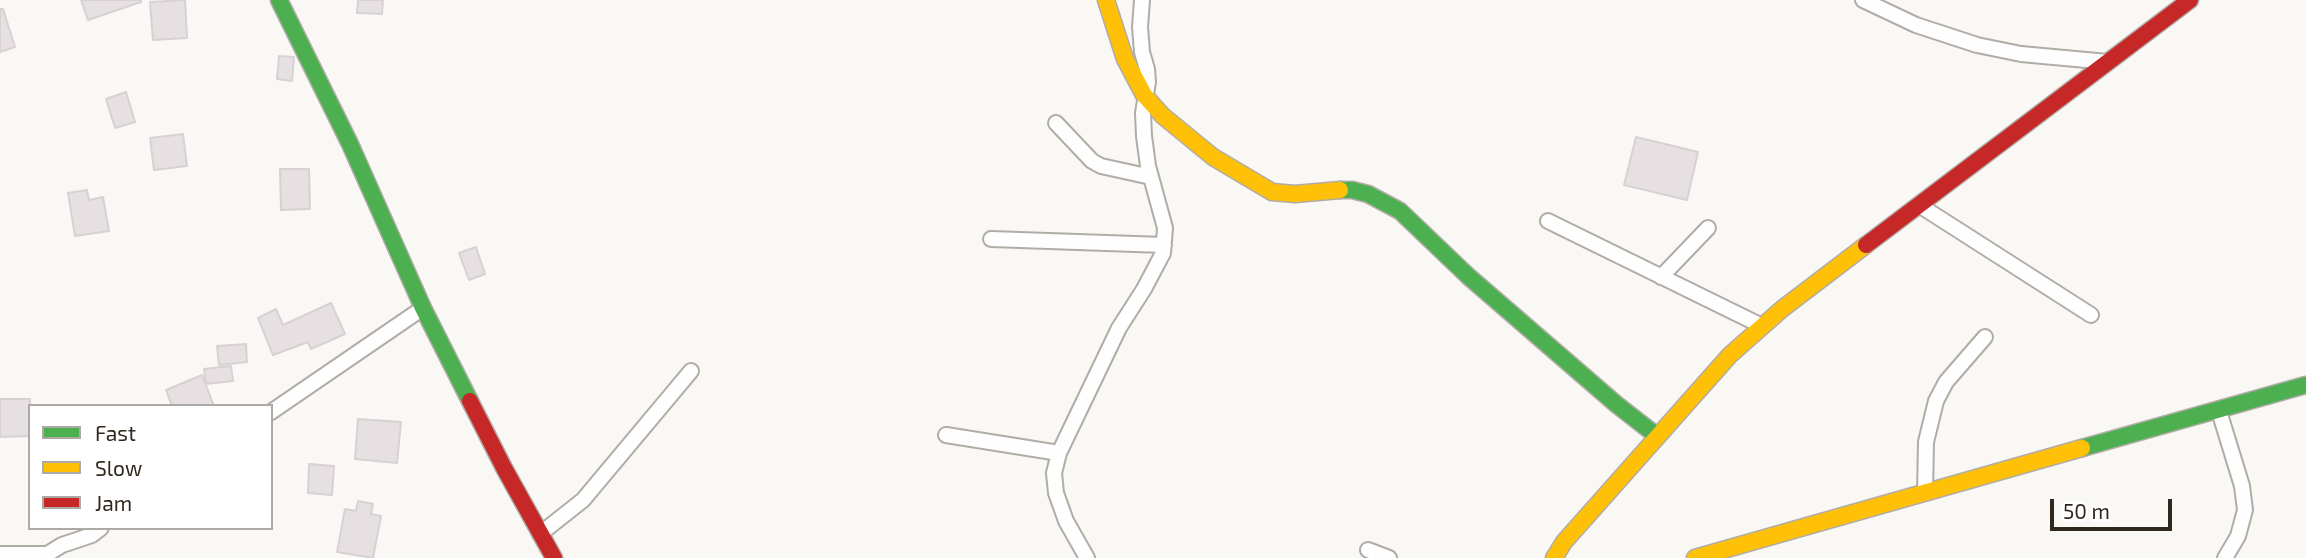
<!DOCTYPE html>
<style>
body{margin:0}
#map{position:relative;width:2306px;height:558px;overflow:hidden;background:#faf8f5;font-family:"Exo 2",sans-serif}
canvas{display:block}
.legend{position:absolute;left:28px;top:404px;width:245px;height:126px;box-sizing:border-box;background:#fff;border:2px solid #ada9a5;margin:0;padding:9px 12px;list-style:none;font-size:21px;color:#31281d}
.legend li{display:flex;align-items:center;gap:14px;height:35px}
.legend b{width:35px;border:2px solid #ada9a5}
.scale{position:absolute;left:2050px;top:499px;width:122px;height:32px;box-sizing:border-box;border:4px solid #31281d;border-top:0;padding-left:9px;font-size:21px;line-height:24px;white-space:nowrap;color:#31281d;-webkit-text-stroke:5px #fff;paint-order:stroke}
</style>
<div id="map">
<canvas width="2306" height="558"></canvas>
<ul class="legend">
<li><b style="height:9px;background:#4caf50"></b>Fast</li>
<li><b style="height:9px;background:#ffc107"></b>Slow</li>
<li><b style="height:9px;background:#c62828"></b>Jam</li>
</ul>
<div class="scale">50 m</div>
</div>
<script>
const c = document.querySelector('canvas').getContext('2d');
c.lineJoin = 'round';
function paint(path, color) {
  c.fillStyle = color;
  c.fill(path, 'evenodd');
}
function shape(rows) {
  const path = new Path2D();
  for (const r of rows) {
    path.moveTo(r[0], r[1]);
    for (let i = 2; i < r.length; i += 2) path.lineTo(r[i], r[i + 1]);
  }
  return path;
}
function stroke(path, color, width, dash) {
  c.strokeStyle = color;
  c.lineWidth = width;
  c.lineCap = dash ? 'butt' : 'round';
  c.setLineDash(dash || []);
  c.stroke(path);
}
const building = shape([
 [81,0,141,0,141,2,88,20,81,0],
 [185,0,187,38,153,40,150,2,185,0],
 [358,0,383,0,382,14,357,13,358,0],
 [0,9,3,9,15,47,0,52,0,9],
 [279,56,294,57,292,81,277,79,279,56],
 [126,92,135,122,115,128,106,99,126,92],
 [183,134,187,166,154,170,150,138,183,134],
 [1636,137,1698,152,1687,200,1624,185,1636,137],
 [280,169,309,169,310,209,281,210,280,169],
 [87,190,89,200,103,197,109,231,75,236,68,193,87,190],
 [476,247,485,274,469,280,459,253,476,247],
 [331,303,345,334,311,349,308,342,273,355,258,318,276,309,283,325,331,303],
 [246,344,247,362,219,365,217,346,246,344],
 [231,366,233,381,206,384,204,369,231,366],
 [202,375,214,406,172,406,166,390,202,375],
 [0,399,30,399,30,436,0,437,0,399],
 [358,419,401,422,397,463,355,459,358,419],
 [309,464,334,466,332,495,308,493,309,464],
 [358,501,373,504,371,514,381,516,373,558,337,552,345,509,356,511,358,501]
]);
const street = shape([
 [1863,0,1916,25,1977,45,2021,54,2108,62],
 [1056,123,1092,161,1101,166,1151,177],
 [1919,205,2091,315],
 [1548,221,1762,326],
 [991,239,1164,245],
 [1661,277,1708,228],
 [2219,411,2242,486,2245,510,2238,536,2225,558],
 [271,412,423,308],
 [946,435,1059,453],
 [1925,493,1926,442,1936,401,1946,382,1985,337],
 [540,534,583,500,691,371],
 [1368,550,1389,558],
 [0,554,45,554],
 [41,558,62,545,92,535,101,528],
 [1087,558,1066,521,1056,493,1054,473,1059,453,1119,328,1144,289,1163,253,1165,228,1148,166,1144,136,1143,113,1148,82,1147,69,1142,52,1140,27,1142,0]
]);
const fast = shape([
 [279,0,350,144,423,308,470,401],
 [1340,190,1352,190,1368,194,1400,211,1468,276,1616,404,1657,436],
 [2082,448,2306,385]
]);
const slow = shape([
 [1106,0,1125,59,1144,95,1163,116,1213,157,1272,192,1295,194,1340,190],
 [1554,558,1564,542,1730,355,1782,309,1866,245],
 [1695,558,2082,448]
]);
const jam = shape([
 [1866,245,2190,0],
 [470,401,504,468,554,558]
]);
paint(building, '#e6e0e3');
stroke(building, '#d8d1d4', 2);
stroke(street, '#b1aca6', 18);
stroke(fast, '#b1aca6', 19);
stroke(slow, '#b1aca6', 19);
stroke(jam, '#b1aca6', 19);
stroke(street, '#fefefe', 14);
stroke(fast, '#4caf50', 16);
stroke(slow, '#ffc107', 16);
stroke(jam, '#c62828', 16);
</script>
